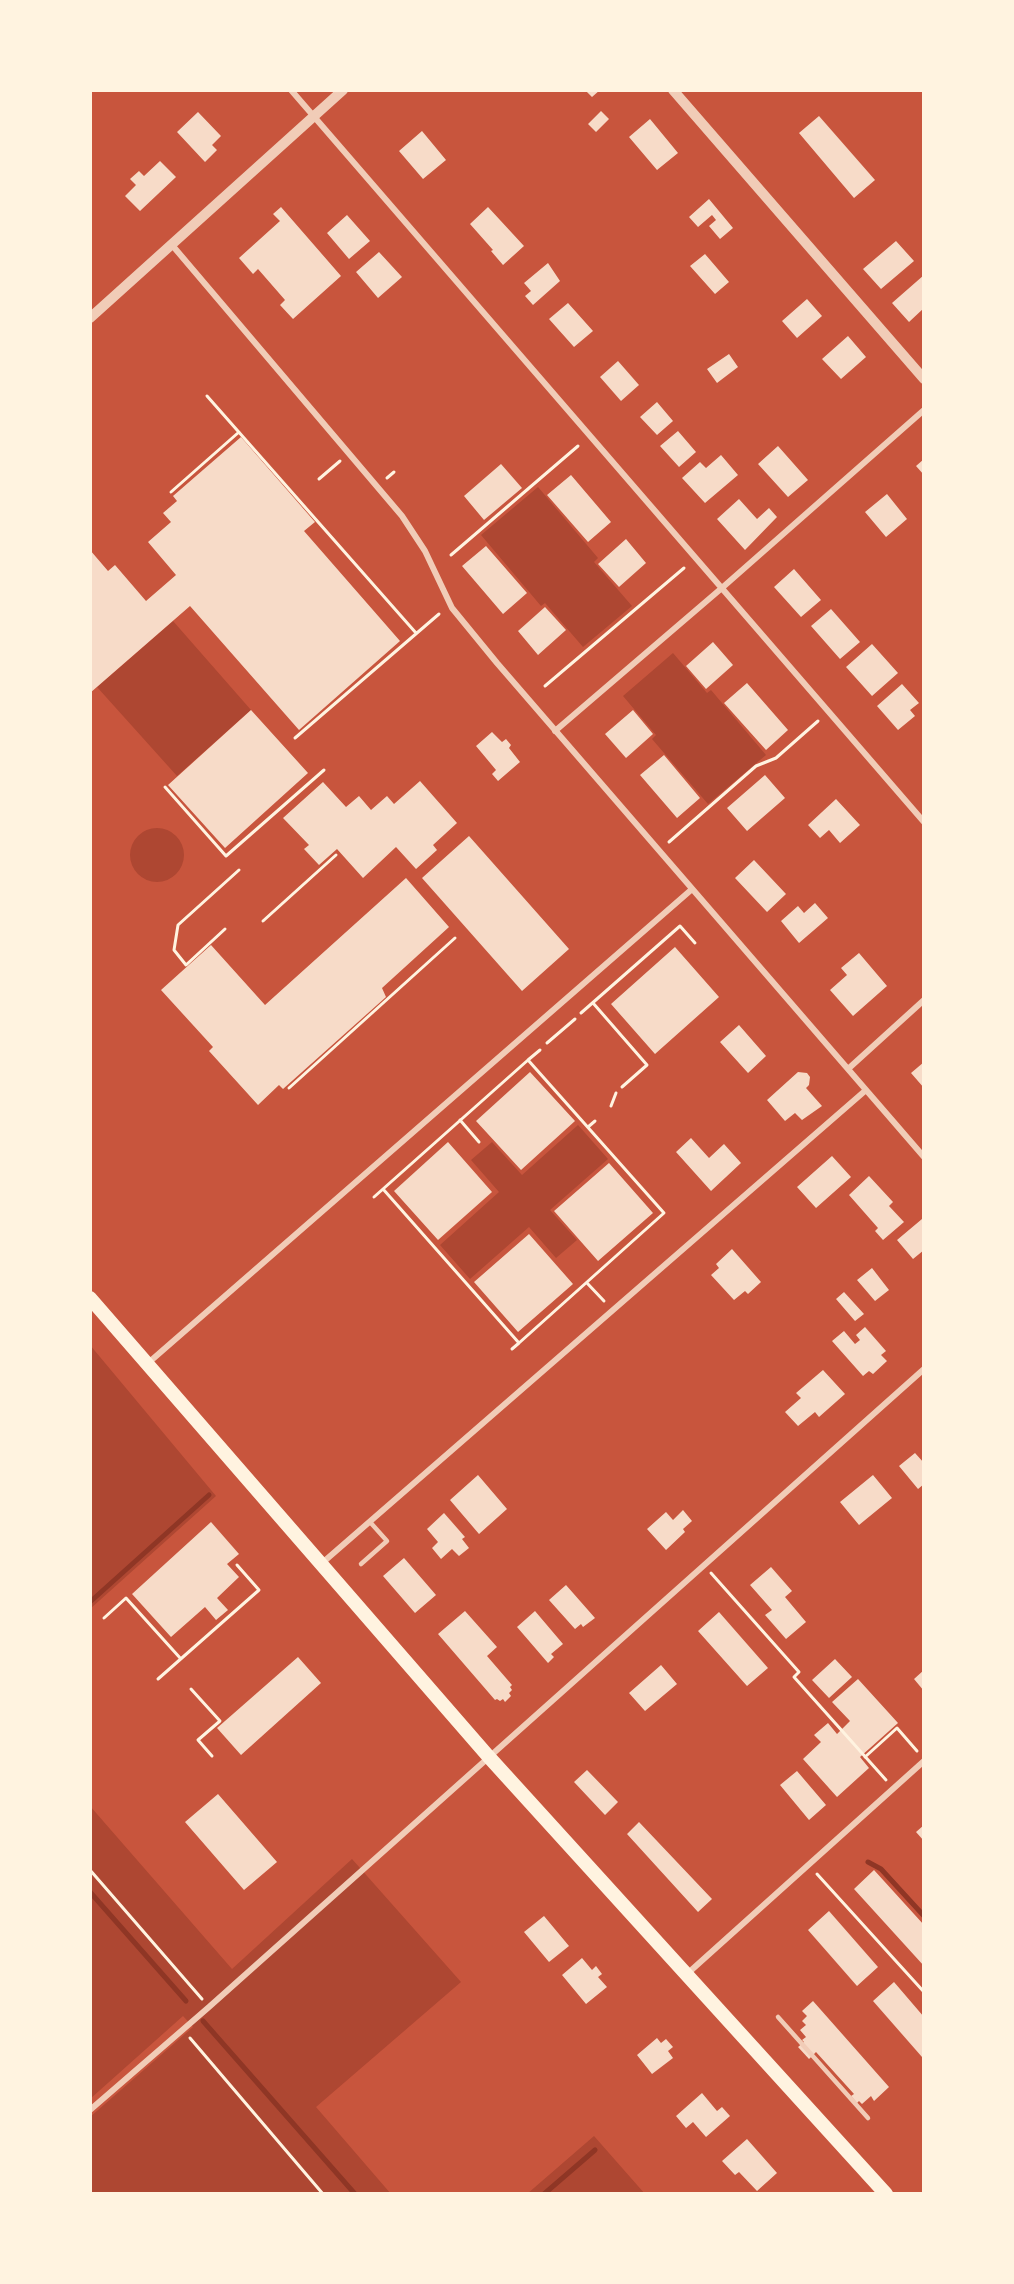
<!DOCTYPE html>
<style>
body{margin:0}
#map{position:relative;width:1014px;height:2284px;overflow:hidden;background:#c8553d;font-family:Raleway,sans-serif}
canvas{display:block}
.frame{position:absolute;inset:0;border:92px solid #fff3e0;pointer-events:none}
</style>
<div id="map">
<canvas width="1014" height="2284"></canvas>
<div class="frame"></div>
</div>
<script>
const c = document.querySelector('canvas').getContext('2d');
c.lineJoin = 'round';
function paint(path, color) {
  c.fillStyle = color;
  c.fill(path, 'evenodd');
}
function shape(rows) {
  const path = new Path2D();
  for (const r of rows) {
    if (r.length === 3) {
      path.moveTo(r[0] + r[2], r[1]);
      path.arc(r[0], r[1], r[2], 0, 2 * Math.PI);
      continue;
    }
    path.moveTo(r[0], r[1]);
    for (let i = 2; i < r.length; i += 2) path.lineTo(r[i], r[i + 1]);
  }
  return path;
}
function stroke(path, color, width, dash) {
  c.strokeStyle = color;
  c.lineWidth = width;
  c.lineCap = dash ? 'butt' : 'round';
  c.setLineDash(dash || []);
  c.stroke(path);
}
const green = shape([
 [538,487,598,558,594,562,632,606,583,647,545,603,541,606,481,535],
 [173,621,251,710,177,776,97,687],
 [673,653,707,693,711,690,766,755,708,804,652,739,656,735,623,696],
 [157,855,27],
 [578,1125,608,1159,550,1210,577,1240,556,1258,529,1227,470,1279,440,1245,499,1192,471,1160,492,1142,522,1175],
 [90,1345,216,1496,90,1609],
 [90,1806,232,1969,352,1859,461,1982,316,2107,391,2194,90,2194,90,2117,193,2027,183,2016,90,2099],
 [594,2136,645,2194,527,2194]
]);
const stream = shape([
 [90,1602,209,1495],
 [868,1862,881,1869,924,1916],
 [90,1892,186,2001],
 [203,2021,355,2194],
 [544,2194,595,2150]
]);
const building = shape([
 [585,90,600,90,592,97],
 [601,111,609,119,596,132,588,124],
 [198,112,221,136,212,145,217,150,205,162,177,132],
 [819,116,875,180,854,198,799,133],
 [650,119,678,153,657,170,629,137],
 [422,131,446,160,423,179,399,151],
 [160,161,176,177,140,211,125,196,136,185,130,179,139,171,144,176],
 [709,199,733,228,720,239,709,226,716,220,712,215,698,227,689,217],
 [281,207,341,276,293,319,280,305,285,300,258,269,253,274,239,258,280,221,273,214],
 [488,207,524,246,503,265,491,251,493,250,470,224],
 [347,215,370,241,349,259,327,233],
 [896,241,914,261,881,289,863,269],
 [379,252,402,277,378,298,356,272],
 [705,254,729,282,715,294,690,266],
 [548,263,560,281,533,305,525,296,531,291,524,283],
 [924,275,924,308,909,322,892,303],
 [807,299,822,316,797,338,782,321],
 [568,303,593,331,574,347,549,319],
 [848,336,866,357,841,379,822,359],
 [729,354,738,367,717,383,707,369],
 [618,361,639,385,621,401,600,377],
 [657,402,673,421,657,435,640,417],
 [678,431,696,452,679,467,660,446],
 [241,437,315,522,304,531,400,641,299,730,190,606,90,693,90,550,108,571,115,565,146,601,176,575,148,542,171,522,163,513,177,501,173,496],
 [778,446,808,480,788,497,758,464],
 [721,455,738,475,705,503,682,478,700,462,706,468],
 [924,459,924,475,916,466],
 [501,464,522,488,484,520,464,496],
 [571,475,611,522,588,542,547,495],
 [887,494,907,519,886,537,865,512],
 [739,499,757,519,769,508,777,517,745,550,717,519],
 [626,539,646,563,619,587,598,564],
 [486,546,527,593,503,614,462,566],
 [794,569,821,600,801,617,774,587],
 [545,607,566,630,538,655,518,631],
 [831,609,860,642,840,659,811,626],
 [713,642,733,665,706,689,686,666],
 [872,644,898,673,872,696,846,667],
 [747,683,788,730,766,750,724,703],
 [902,684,919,703,910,710,915,716,898,730,877,706],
 [251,710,308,773,225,848,168,785],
 [633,710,653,734,626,758,605,734],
 [492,732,502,742,506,739,511,745,509,748,520,762,498,781,492,774,496,770,476,746],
 [664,755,700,798,677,818,640,775],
 [765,775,785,798,747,831,727,808],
 [420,781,457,823,433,845,437,850,416,869,396,847,363,878,337,849,319,865,304,849,309,845,283,818,323,782,346,807,359,796,371,810,387,796,394,804],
 [836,799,860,825,840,843,829,830,820,838,808,825],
 [469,836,569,949,522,991,422,878],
 [754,860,786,894,767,912,735,878],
 [406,878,449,927,382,988,386,997,283,1089,279,1085,258,1105,209,1051,213,1047,161,990,211,945,265,1005],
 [815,903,828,918,799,943,781,921,798,906,804,913],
 [675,947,719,997,655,1054,611,1004],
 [859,953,887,986,853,1016,830,990,847,975,841,968],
 [739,1025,766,1056,748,1073,720,1042],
 [924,1062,924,1088,911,1073],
 [530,1072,575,1121,521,1170,476,1121],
 [798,1072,807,1073,810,1077,809,1085,806,1088,822,1106,802,1120,795,1113,785,1121,767,1100],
 [691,1138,709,1158,724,1144,741,1163,711,1191,676,1152],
 [448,1142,492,1192,438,1240,394,1191],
 [832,1156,851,1177,816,1208,797,1187],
 [609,1163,653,1213,598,1261,554,1211],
 [869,1176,893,1202,889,1206,904,1222,883,1240,875,1231,878,1228,849,1195],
 [922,1219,924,1221,924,1250,913,1259,897,1240],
 [529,1234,573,1284,518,1332,474,1282],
 [732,1249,761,1282,748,1294,745,1291,734,1300,711,1275,719,1268,716,1264],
 [872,1268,889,1290,875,1301,857,1280],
 [844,1292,864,1314,855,1321,836,1299],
 [865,1327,886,1351,881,1355,887,1361,873,1374,869,1371,863,1376,832,1341,844,1331,855,1344,860,1340,856,1335],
 [823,1370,845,1394,819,1417,815,1412,798,1426,785,1412,801,1398,796,1393],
 [915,1453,924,1463,924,1484,918,1489,899,1466],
 [478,1475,507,1509,479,1534,450,1500],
 [873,1475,892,1498,859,1525,840,1502],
 [683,1510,692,1521,683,1529,685,1532,666,1550,647,1529,666,1512,673,1520],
 [444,1513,465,1537,462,1539,469,1548,459,1556,452,1549,441,1559,432,1548,438,1542,427,1529],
 [211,1522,239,1554,227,1564,239,1577,217,1598,228,1610,216,1620,205,1607,171,1637,132,1594],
 [404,1558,436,1595,415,1613,383,1576],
 [771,1567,792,1591,785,1597,806,1622,786,1639,765,1615,772,1610,750,1585],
 [566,1585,595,1618,583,1627,581,1624,575,1629,549,1600],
 [465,1611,497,1647,487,1656,512,1685,510,1687,512,1690,509,1693,511,1696,505,1702,503,1699,500,1701,497,1699,495,1700,438,1634],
 [535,1611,563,1644,551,1654,554,1657,548,1663,517,1627],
 [719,1612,768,1668,747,1686,698,1631],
 [298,1657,321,1683,241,1755,217,1728],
 [835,1659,852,1677,829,1698,812,1680],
 [661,1665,677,1684,645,1711,629,1693],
 [924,1670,924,1691,914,1679],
 [858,1679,898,1723,860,1757,869,1768,837,1797,803,1759,821,1742,814,1735,828,1723,837,1734,850,1721,832,1702],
 [587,1770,618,1802,605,1815,574,1782],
 [797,1771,826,1805,809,1820,780,1785],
 [218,1794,277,1862,244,1890,185,1822],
 [639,1822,712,1899,698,1912,627,1834],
 [924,1825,924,1841,916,1832],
 [874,1870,924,1925,924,1966,854,1889],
 [829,1911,878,1967,857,1986,808,1930],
 [544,1916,569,1946,549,1962,524,1932],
 [582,1958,592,1970,596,1966,602,1974,598,1977,607,1987,586,2004,562,1975],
 [894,1982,924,2017,924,2055,922,2057,873,2001],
 [813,2001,889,2087,874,2101,871,2096,862,2104,859,2101,857,2103,851,2096,854,2094,816,2052,809,2059,798,2047,804,2042,802,2040,806,2037,800,2030,806,2025,802,2021,807,2016,802,2011],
 [657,2038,661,2043,666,2039,673,2047,668,2051,673,2058,652,2074,637,2055],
 [702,2093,717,2111,722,2107,730,2116,706,2137,693,2122,686,2128,676,2116],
 [747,2139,777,2173,757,2191,739,2172,735,2175,722,2161]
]);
const path = shape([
 [207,396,416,633],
 [387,478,394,472],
 [319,479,340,461],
 [171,492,239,432],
 [451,555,578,446],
 [545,686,684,568],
 [295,738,439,614],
 [165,787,226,856,324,770],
 [669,842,756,766,776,758,818,721],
 [263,921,336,855],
 [225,929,186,965,174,950,178,925,239,870],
 [593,1003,647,1065,622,1087],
 [581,1013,680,926,695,943],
 [547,1043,575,1019],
 [528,1060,664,1213,519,1343,383,1189,528,1060],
 [528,1060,540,1050],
 [289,1088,455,938],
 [611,1106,616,1093],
 [460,1120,479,1142],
 [588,1127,595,1121],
 [374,1197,383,1189],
 [587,1283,604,1301],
 [512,1349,519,1343],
 [711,1573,799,1672,794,1677,886,1780],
 [104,1618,126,1598,181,1659],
 [158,1679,259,1590,237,1565],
 [191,1689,220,1721,198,1740,212,1756],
 [865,1757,897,1728,917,1751],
 [90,1870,202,1999],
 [817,1874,924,1992],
 [190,2038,323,2194]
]);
const service = shape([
 [361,1564,387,1541,370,1522],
 [778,2017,868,2118]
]);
const minor = shape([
 [291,90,924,822],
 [172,245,402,516,425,551,452,608,497,663,924,1157],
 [555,731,723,587,924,410],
 [848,1069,924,1000],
 [147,1364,691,890],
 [321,1564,866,1090],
 [687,1974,924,1761],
 [90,2110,209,2007,924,1369]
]);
const tertiary = shape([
 [673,90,924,379],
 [90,318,343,90]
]);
const primary = shape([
 [90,1298,488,1756,886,2194]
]);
paint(green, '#ae4732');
stroke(stream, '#8f3625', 5);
paint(building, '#f7dbc8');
stroke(path, '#fff3e0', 3);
stroke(service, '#f1ccb7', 4.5);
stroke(minor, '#f1ccb7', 6);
stroke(tertiary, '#f1ccb7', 10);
stroke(primary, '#fff3e0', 14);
</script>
